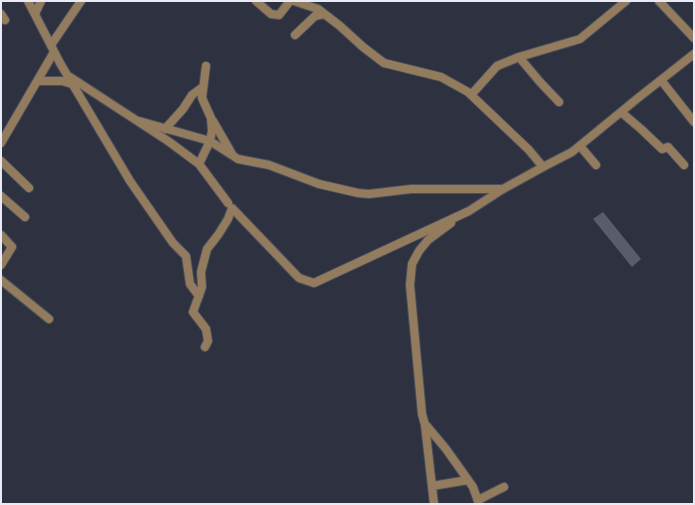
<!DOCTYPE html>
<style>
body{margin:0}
#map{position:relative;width:695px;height:505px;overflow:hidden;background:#2e313f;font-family:"Fira Sans Condensed",sans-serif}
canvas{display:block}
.frame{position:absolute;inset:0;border:2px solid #e9ebf4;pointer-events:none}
</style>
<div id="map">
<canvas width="695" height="505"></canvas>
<div class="frame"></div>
</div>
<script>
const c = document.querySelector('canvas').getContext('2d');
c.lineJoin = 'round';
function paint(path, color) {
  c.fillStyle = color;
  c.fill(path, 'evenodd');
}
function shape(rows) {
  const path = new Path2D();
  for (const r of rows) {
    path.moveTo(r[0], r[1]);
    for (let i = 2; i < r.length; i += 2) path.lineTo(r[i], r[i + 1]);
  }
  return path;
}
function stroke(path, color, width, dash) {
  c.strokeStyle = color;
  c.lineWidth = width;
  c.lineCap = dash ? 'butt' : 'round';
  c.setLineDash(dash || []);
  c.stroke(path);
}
const building = shape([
 [603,212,641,259,632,267,593,219]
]);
const street = shape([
 [28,1,60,63,130,181,173,243,186,256,190,284,199,296],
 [256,1,271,14,279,15,290,1],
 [294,1,318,9,340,26,363,47,384,63,441,77,468,92,529,150,543,167,572,152,638,98,694,54],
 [659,1,694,38],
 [1,14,5,20],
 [35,14,41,1],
 [295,35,315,16,324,14],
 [51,45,81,1],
 [519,57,540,82,559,102],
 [70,77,168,141,199,164,228,203],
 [661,80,694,122],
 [38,81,62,81,72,84],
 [471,95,497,66,519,57,580,39,626,1],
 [621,112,641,129,662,149,668,147,684,165],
 [139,121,210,141,238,159,269,165,319,184,358,193,369,194,411,189,503,189],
 [213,121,232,154],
 [165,129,183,109,192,95,203,87],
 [1,143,54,52],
 [580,146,596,165],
 [1,161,29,188],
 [199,164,210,141,212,131,211,118,202,98,206,66],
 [1,196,25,217],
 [1,235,12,247,1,265],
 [1,280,49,319],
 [205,347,208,341,206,329,193,312,202,287,201,272,207,249,218,235,228,219,232,208,299,278,314,283,469,211,503,189,543,167],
 [426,425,446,449,473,487,479,504],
 [432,486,468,480],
 [478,500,504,487],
 [434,504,425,425,422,414,410,285,412,264,419,251,428,240,451,223]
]);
paint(building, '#5a5c6c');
stroke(street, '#4c4f5c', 10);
stroke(street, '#937c5e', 8);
</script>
